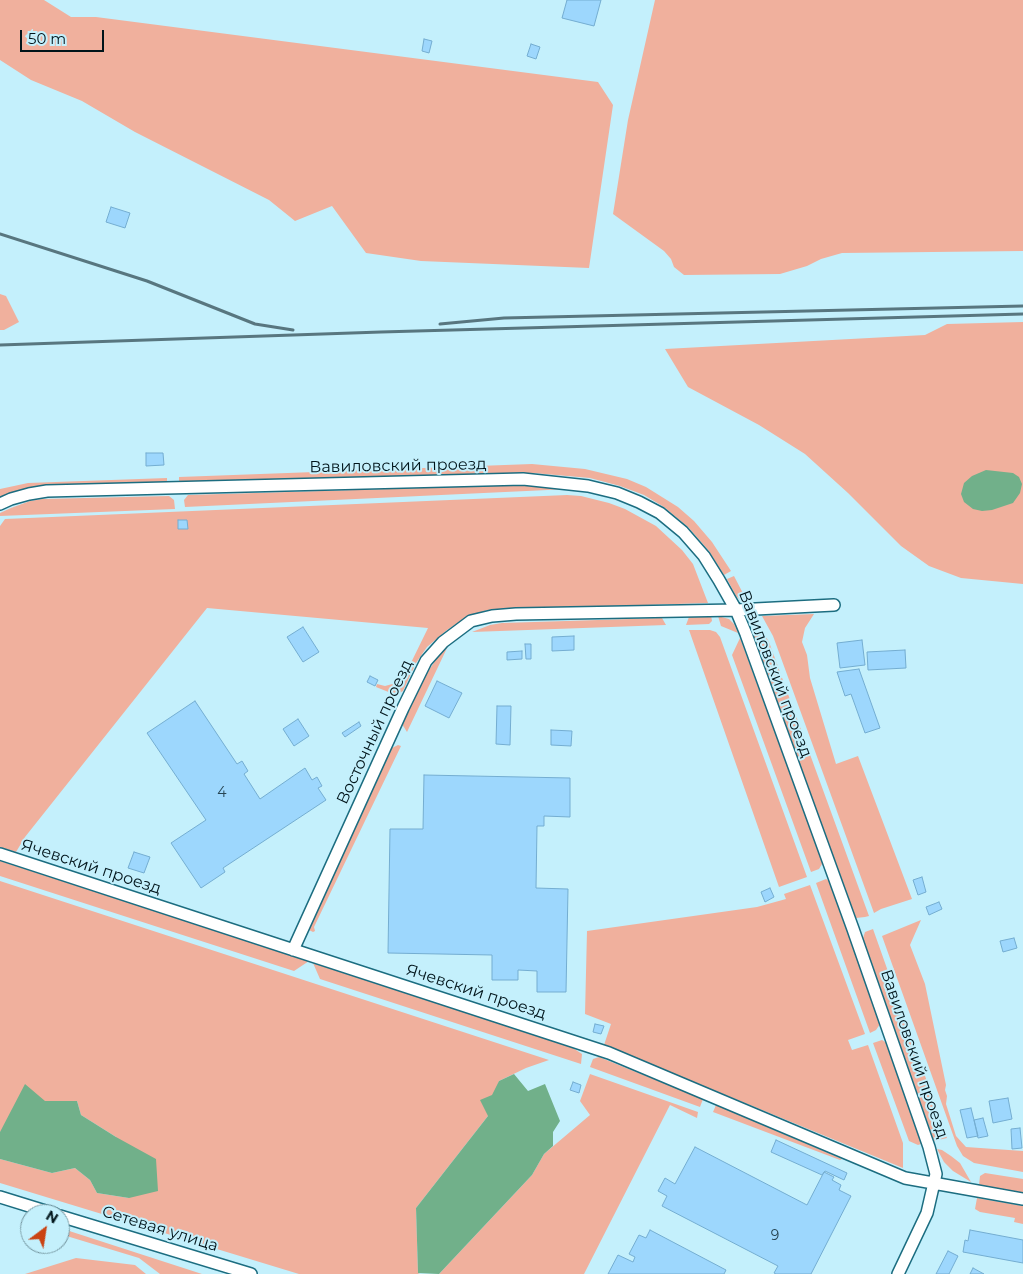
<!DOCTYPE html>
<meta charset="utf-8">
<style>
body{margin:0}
#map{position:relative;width:1023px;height:1274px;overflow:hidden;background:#c4f0fc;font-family:Montserrat,sans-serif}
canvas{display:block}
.north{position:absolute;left:20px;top:1204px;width:50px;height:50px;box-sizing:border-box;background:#c4f0fc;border:1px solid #7698a2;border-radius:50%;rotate:31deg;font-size:14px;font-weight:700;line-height:20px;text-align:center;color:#00141a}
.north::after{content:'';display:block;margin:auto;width:18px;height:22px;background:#ca4313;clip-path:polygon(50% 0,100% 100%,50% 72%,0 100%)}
.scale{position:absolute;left:20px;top:30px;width:84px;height:22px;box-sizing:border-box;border:2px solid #00141a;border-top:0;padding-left:6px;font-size:15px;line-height:18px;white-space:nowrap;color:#00141a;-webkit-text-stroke:4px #c4f0fc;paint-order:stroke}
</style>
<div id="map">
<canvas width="1023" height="1274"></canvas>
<div class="north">N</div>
<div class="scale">50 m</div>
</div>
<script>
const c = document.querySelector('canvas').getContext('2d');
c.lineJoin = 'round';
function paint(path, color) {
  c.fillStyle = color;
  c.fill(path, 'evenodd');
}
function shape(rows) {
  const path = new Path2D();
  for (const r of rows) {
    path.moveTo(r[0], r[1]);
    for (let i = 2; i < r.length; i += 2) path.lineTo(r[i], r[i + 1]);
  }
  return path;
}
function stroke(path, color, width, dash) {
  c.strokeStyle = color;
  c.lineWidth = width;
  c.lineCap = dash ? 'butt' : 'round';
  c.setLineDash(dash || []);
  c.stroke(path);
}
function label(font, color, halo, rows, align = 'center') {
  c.font = font + ' Montserrat,sans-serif';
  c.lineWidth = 4;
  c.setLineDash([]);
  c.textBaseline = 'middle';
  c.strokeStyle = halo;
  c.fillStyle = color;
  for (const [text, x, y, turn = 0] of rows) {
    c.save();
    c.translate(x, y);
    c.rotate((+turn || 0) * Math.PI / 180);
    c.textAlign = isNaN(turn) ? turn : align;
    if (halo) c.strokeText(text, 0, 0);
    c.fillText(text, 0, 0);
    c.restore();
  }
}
const green = shape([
 [0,0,44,0,71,17,96,17,598,82,613,105,589,268,421,261,366,253,332,206,295,221,269,200,135,132,82,101,31,80,0,60],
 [655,0,1023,0,1023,251,842,253,821,259,807,266,780,274,684,275,674,267,671,259,664,251,613,214,628,120],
 [0,294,6,296,19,322,4,330,0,330],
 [1023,322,1023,584,961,578,929,566,901,546,848,493,805,454,759,425,688,387,665,349,925,335,947,324],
 [532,464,585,469,627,479,646,487,678,507,694,521,712,542,731,571,724,575,709,551,688,527,664,507,644,495,620,486,590,478,533,473,179,482,179,477],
 [167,478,167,483,46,486,29,488,0,497,0,489,28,483],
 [523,485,569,489,185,507,184,500,188,495],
 [567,495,581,496,609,503,625,509,656,526,682,550,693,564,708,603,487,610,462,620,447,630,427,647,416,663,403,691,396,695,376,687,377,684,385,686,400,682,405,675,428,628,207,608,25,837,16,852,0,847,0,526,5,519],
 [169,496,174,500,175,509,0,516,0,513,11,508,30,501,42,499],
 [734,576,748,603,741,601,736,596,727,579],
 [814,614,805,628,802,642,807,655,810,678,836,764,858,756,912,899,881,909,874,913,773,636,762,616],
 [711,615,712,621,709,624,686,625,689,617,693,616],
 [718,616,729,619,734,624,738,633,721,626],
 [662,618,666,625,472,632,490,625,502,623],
 [689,630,710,630,716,632,720,637,807,877,779,887],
 [762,630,769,642,869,916,865,917,856,918,752,633],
 [740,638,822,860,822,864,819,869,811,872,732,655],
 [448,646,407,732,402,724,425,676,437,658],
 [398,745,401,746,314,927,315,931,313,932,309,930,392,748],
 [0,861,309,961,294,971,0,876],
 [826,879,829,881,880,1024,876,1030,870,1033,816,883],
 [0,881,549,1060,526,1068,499,1081,488,1116,416,1208,418,1273,420,1274,299,1274,0,1183,0,1159,52,1173,75,1168,90,1180,97,1193,129,1198,116,1137,81,1115,77,1101,45,1101,0,1132],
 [810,885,865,1034,848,1040,852,1050,868,1045,903,1143,903,1168,604,1045,611,1024,585,1014,587,931,757,907,786,899,784,894],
 [921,920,910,945,925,984,946,1085,945,1090,947,1096,946,1104,956,1136,966,1147,1023,1151,1023,1172,974,1163,963,1156,957,1146,882,936],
 [873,929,947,1138,934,1141,863,938,865,932],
 [313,963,573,1048,582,1054,581,1064,320,979],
 [882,1040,888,1044,921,1144,918,1145,909,1141,873,1043],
 [599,1057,703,1099,700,1107,590,1067,593,1059],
 [590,1074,698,1112,697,1118,670,1105,584,1274,439,1274,532,1175,544,1154,590,1115,580,1101],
 [716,1105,842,1159,840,1160,713,1112],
 [937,1149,942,1150,951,1156,960,1163,971,1182,953,1171,944,1162],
 [985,1173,1023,1179,1023,1193,979,1185,980,1176],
 [977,1198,1023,1206,1023,1224,1014,1222,1015,1218,980,1212,975,1209],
 [60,1228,202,1274,160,1274,139,1258,60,1234],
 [76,1258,135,1265,146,1274,25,1274]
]);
const water = shape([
 [986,470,1013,473,1019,477,1022,484,1020,493,1013,503,992,510,982,511,973,509,964,502,961,494,964,483,972,476],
 [514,1074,528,1091,545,1084,560,1121,553,1132,553,1146,544,1154,532,1175,439,1274,418,1273,416,1208,488,1116,480,1100,492,1095,499,1081],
 [25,1084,45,1101,77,1101,81,1115,116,1137,156,1159,158,1191,129,1198,97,1193,90,1180,75,1168,52,1173,0,1159,0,1132]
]);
const building = shape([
 [567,0,601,0,594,26,562,18,567,0],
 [424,39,432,41,429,53,422,51,424,39],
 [531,44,540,47,536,59,527,56,531,44],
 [111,207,130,213,125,228,106,222,111,207],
 [146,453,163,453,164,465,146,466,146,453],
 [178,520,187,520,188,529,178,529,178,520],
 [303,627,319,652,303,662,287,637,303,627],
 [574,636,574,650,552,651,552,637,574,636],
 [862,640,865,665,840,668,837,643,862,640],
 [525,644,531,644,531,659,526,659,525,644],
 [905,650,906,668,868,670,867,652,905,650],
 [522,651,522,659,507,660,507,652,522,651],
 [859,669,880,728,865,733,851,694,845,696,837,672,859,669],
 [370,676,378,680,375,686,367,682,370,676],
 [437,681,462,693,449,718,425,706,437,681],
 [195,701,237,764,242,761,248,771,244,774,260,799,305,768,312,780,317,777,322,786,318,788,326,800,223,868,225,872,201,888,171,843,206,820,147,733,195,701],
 [497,706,511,706,510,745,496,744,497,706],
 [298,719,309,736,294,746,283,729,298,719],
 [359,722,361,726,345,737,342,733,359,722],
 [551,730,572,731,571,746,551,745,551,730],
 [424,775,570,778,570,817,544,816,544,826,537,826,536,888,568,889,566,992,537,992,537,971,518,970,518,980,492,980,492,955,388,953,390,829,423,829,424,775],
 [134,852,150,857,144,873,128,868,134,852],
 [922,877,926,892,918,895,913,880,922,877],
 [770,888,774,897,765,902,761,892,770,888],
 [939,902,942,909,929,915,926,907,939,902],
 [1014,938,1017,948,1003,952,1000,941,1014,938],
 [595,1024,604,1026,601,1034,593,1032,595,1024],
 [573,1082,581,1085,579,1093,570,1090,573,1082],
 [1008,1098,1012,1119,993,1123,989,1101,1008,1098],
 [971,1108,978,1136,967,1138,960,1110,971,1108],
 [983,1118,988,1136,978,1138,974,1120,983,1118],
 [1020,1128,1022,1148,1012,1149,1011,1129,1020,1128],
 [776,1140,847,1173,844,1180,825,1171,822,1175,771,1152,776,1140],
 [695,1147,807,1205,824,1172,834,1177,832,1180,841,1185,839,1190,851,1196,811,1274,776,1274,774,1273,778,1266,662,1206,667,1196,658,1191,665,1178,675,1184,695,1147],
 [650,1230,726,1270,724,1274,608,1274,618,1255,633,1262,635,1257,629,1254,639,1235,646,1238,650,1230],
 [970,1230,1023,1240,1023,1263,963,1252,965,1240,968,1241,970,1230],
 [948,1251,958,1256,949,1274,936,1274,948,1251],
 [973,1268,984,1274,970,1274,973,1268]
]);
const street = shape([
 [0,504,11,499,29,494,47,491,523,479,588,486,617,493,639,502,660,513,683,532,704,556,719,580,736,610,746,634,853,929,929,1147,936,1174,927,1213,898,1274],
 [0,854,609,1053,905,1178,1023,1199],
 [293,950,403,708,426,661,443,642,471,621,492,616,516,614,736,610,834,605],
 [0,1197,55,1214],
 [60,1216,251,1274]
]);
const rail = shape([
 [0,234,147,281,255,324,293,330],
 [440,324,504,318,1023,306],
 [0,345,381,332,1023,314]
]);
const numberNames = [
 ["4",222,793],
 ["9",775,1236]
];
const streetNames = [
 ["Вавиловский проезд",398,466,-1],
 ["Вавиловский проезд",775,674,69],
 ["Восточный проезд",375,732,-65],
 ["Ячевский проезд",91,867,18],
 ["Ячевский проезд",476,992,18],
 ["Вавиловский проезд",914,1054,71],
 ["Сетевая улица",160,1229,17]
];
paint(green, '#f0b09d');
paint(water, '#71b08a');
paint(building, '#9dd7fd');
stroke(building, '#74add1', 1);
stroke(street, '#1c6d80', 14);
stroke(street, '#fff', 11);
stroke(rail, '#58767f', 3);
label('14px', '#274553', null, numberNames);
label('16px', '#00141a', '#c4f0fc', streetNames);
</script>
